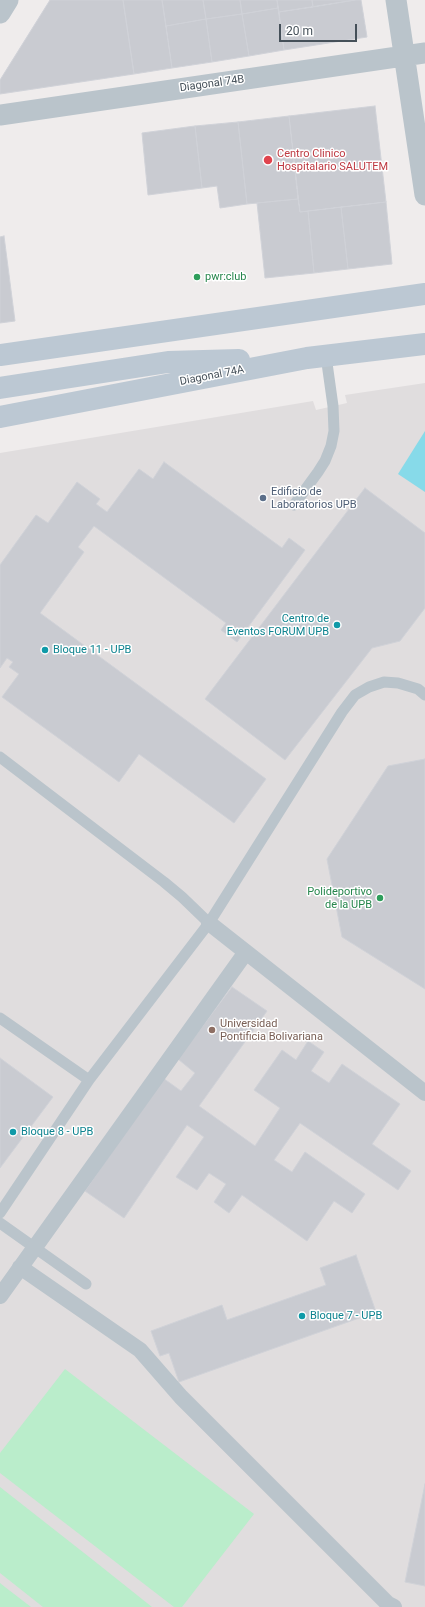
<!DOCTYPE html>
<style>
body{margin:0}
#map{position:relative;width:425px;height:1607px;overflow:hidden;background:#efecec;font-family:Roboto,sans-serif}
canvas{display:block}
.scale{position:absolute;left:279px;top:24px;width:78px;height:18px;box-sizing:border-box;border:2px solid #455059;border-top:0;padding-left:5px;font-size:12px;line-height:14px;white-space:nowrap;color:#455059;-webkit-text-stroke:3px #fff;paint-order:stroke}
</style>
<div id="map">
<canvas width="425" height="1607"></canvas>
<div class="scale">20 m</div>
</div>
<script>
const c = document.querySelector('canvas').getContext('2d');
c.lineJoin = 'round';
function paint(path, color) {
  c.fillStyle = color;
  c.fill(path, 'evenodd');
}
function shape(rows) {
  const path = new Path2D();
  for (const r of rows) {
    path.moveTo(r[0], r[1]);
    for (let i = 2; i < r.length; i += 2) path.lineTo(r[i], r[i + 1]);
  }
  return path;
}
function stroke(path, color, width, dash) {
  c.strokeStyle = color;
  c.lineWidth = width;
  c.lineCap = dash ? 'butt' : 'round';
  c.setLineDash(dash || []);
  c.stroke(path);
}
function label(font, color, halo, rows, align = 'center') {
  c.font = font + ' Roboto,sans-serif';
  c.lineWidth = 3;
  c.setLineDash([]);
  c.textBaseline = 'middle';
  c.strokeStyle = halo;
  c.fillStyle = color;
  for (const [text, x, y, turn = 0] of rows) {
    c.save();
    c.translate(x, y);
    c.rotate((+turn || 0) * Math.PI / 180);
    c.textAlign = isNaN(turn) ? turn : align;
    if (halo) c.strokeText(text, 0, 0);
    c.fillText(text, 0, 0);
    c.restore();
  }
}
const education = shape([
 [425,383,425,1607,0,1607,0,453,313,401,316,410,347,403,345,395]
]);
const green = shape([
 [65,1369,254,1514,182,1607,174,1607,0,1473,0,1453],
 [0,1487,93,1560,152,1607,43,1607,0,1573],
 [0,1583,5,1587,31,1607,0,1607]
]);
const water = shape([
 [425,431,425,492,398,474]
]);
const building = shape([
 [50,0,123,0,134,74,0,94,0,80,50,0],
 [123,0,162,0,172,68,134,74,123,0],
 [162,0,203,0,206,19,166,26,162,0],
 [203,0,240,0,242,14,206,19,203,0],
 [240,0,277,0,278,8,242,14,240,0],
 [277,0,312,0,313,7,279,12,277,0],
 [312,0,355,0,313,7,312,0],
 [355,0,361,0,367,37,284,50,279,12,355,0],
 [278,8,284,50,249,56,242,14,278,8],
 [242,14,249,56,212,62,206,19,242,14],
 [206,19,212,62,172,68,166,26,206,19],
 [375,106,386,202,300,212,289,116,375,106],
 [289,116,298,199,247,204,238,122,289,116],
 [238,122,247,204,220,208,217,186,202,188,195,126,238,122],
 [195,126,202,188,148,195,142,133,195,126],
 [298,199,300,212,308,211,314,273,265,278,257,203,298,199],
 [386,202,392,264,348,269,341,207,386,202],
 [341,207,348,269,314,273,308,211,341,207],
 [4,236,15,321,0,323,0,237,4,236],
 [164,462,282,548,289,538,305,550,237,642,221,630,226,623,94,526,78,547,84,552,40,613,266,779,234,823,139,754,119,782,2,697,19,674,9,667,13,662,7,658,0,668,0,565,36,515,48,523,77,482,100,499,96,504,107,512,139,469,153,479,164,462],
 [365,488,425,533,425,608,400,641,372,648,285,760,205,699,365,488],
 [425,759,425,989,342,937,327,859,388,766,425,759],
 [232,987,267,1011,199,1106,255,1146,280,1108,254,1090,282,1050,296,1060,308,1041,324,1052,311,1071,329,1083,342,1064,400,1104,372,1144,411,1171,398,1190,300,1123,274,1160,292,1172,305,1152,365,1194,352,1213,334,1201,307,1241,242,1195,229,1213,214,1202,226,1184,209,1173,197,1190,176,1177,204,1137,187,1125,124,1218,85,1191,163,1078,181,1091,195,1073,178,1059,232,987],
 [0,1058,53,1097,0,1168,0,1058],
 [356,1255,376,1312,179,1382,169,1353,160,1356,151,1331,222,1305,227,1320,326,1285,320,1268,356,1255],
 [425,1484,425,1586,405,1582,425,1484]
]);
const service = shape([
 [294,505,318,472,325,461,331,446,334,431,333,406,326,356],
 [0,757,164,882,182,897,209,923],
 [0,1018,89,1080],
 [0,1213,89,1080,209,923,342,712,355,695,369,687,384,682,398,683,418,689,425,695],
 [0,1223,86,1284]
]);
const pedestrian = shape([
 [209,923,425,1093],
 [20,1267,140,1350,181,1397,388,1604,394,1607],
 [0,1296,246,952]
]);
const minor = shape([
 [396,0,425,195],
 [0,13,8,0],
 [0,115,425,53]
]);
const secondary = shape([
 [0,355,425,294],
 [0,388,168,362,239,360],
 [0,417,307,358,425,344]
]);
const markers = [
 [268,160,5,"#e0444e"],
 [197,277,4,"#2e9e5b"],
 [263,498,4,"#5c6f8a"],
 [337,625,4,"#0f9aa8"],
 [45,650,4,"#0f9aa8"],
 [380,898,4,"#2e9e5b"],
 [212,1030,4,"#8d6e63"],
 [13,1132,4,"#0f9aa8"],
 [302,1316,4,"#0f9aa8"]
];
const streetNames = [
 ["Diagonal 74B",212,84,-8],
 ["Diagonal 74A",212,376,-11]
];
const healthNames = [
 ["Centro Clinico",277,154],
 ["Hospitalario SALUTEM",277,167]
];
const leisureNames = [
 ["pwr:club",205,277],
 ["Polideportivo",372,892,"right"],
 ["de la UPB",372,905,"right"]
];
const serviceNames = [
 ["Edificio de",271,492],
 ["Laboratorios UPB",271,505]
];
const cultureNames = [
 ["Centro de",329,619,"right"],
 ["Eventos FORUM UPB",329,632,"right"],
 ["Bloque 11 - UPB",53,650],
 ["Bloque 8 - UPB",21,1132],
 ["Bloque 7 - UPB",310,1316]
];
const educationNames = [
 ["Universidad",220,1024],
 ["Pontificia Bolivariana",220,1037]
];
paint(education, '#e0ddde');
paint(green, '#baedcb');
paint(water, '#87dae9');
paint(building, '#c9cbd1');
stroke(building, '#d0d2d8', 1);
stroke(service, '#bac4cb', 11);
stroke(pedestrian, '#bac4cb', 16);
stroke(minor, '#bac4cb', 21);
stroke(secondary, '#bcc8d3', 22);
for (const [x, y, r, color] of markers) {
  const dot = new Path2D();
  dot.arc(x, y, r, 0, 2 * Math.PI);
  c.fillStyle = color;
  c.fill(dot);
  stroke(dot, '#fff', 1.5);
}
label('11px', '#455059', '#fff', streetNames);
label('11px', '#be3a42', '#fff', healthNames, 'left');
label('11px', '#27864d', '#fff', leisureNames, 'left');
label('11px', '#4e5e75', '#fff', serviceNames, 'left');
label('11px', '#0d838f', '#fff', cultureNames, 'left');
label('11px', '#785e54', '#fff', educationNames, 'left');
</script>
